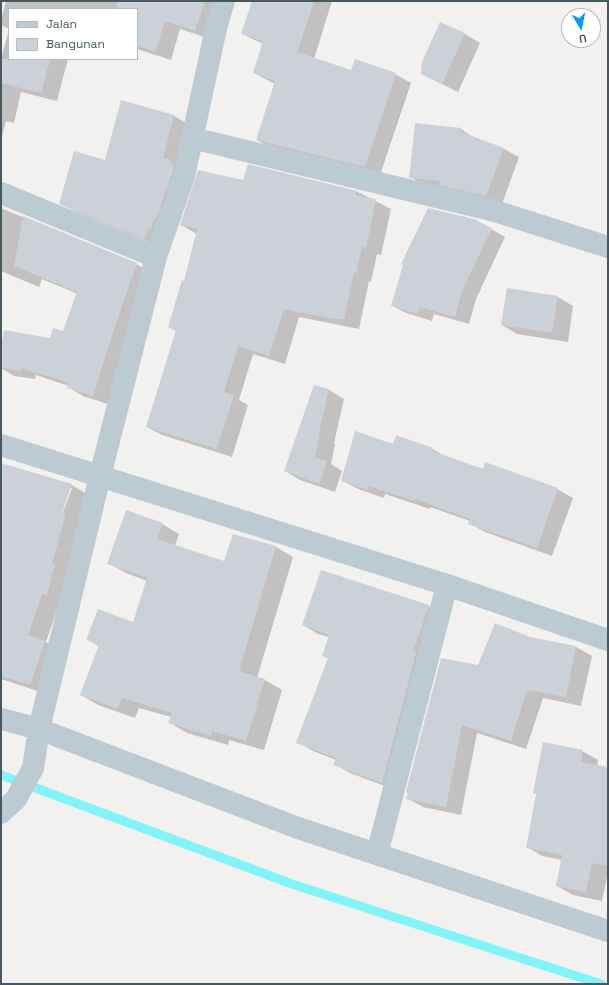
<!DOCTYPE html>
<style>
body{margin:0}
#map{position:relative;width:609px;height:985px;overflow:hidden;background:#f3f0f0;font-family:"Space Grotesk",sans-serif}
canvas{display:block}
.frame{position:absolute;inset:0;border:2px solid #465860;pointer-events:none}
.legend{position:absolute;left:8px;top:8px;width:130px;height:52px;box-sizing:border-box;background:#fff;border:1px solid #b5bcbf;margin:0;padding:5px 7px;list-style:none;font-size:12px;color:#465860}
.legend li{display:flex;align-items:center;gap:8px;height:20px}
.legend b{width:20px;border:1px solid #b5bcbf}
.north{position:absolute;left:561px;top:8px;width:40px;height:40px;box-sizing:border-box;background:#fff;border:1px solid #b5bcbf;border-radius:50%;rotate:170deg;font-size:11px;font-weight:700;line-height:16px;text-align:center;color:#465860}
.north::after{content:'';display:block;margin:auto;width:14px;height:18px;background:#039bf9;clip-path:polygon(50% 0,100% 100%,50% 72%,0 100%)}
</style>
<div id="map">
<canvas width="609" height="985"></canvas>
<div class="frame"></div>
<ul class="legend">
<li><b style="height:5px;background:#bccbd1"></b>Jalan</li>
<li><b style="height:11px;background:#cbd1d6"></b>Bangunan</li>
</ul>
<div class="north">U</div>
</div>
<script>
const c = document.querySelector('canvas').getContext('2d');
c.lineJoin = 'round';
function paint(path, color) {
  c.fillStyle = color;
  c.fill(path, 'evenodd');
}
function shape(rows) {
  const path = new Path2D();
  for (const r of rows) {
    path.moveTo(r[0], r[1]);
    for (let i = 2; i < r.length; i += 2) path.lineTo(r[i], r[i + 1]);
  }
  return path;
}
function stroke(path, color, width, dash) {
  c.strokeStyle = color;
  c.lineWidth = width;
  c.lineCap = dash ? 'butt' : 'round';
  c.setLineDash(dash || []);
  c.stroke(path);
}
const shadow = shape([
 [6,1,223,1,211,39,180,29,171,60,137,49,137,9,9,9,9,59,68,59,57,101,21,92,14,123,6,121,1,140,1,59,9,29,1,25,1,20],
 [253,1,332,1,314,59,352,72,395,74,411,83,380,175,272,149,257,140,275,84,254,73,263,44,242,34],
 [440,23,465,34,480,43,458,92,422,74],
 [174,116,188,124,159,246,74,211,60,203,106,161],
 [461,129,476,139,504,149,519,157,502,204,426,186,410,177],
 [243,181,356,191,391,209,381,255,377,254,371,282,369,281,359,329,299,317,285,364,253,354,239,400,248,405,232,457,162,435,147,427,176,331,169,327,185,282,197,234,181,225],
 [1,208,136,264,151,272,108,404,83,396,68,387,69,386,36,375,35,379,14,376,1,368,1,354,51,339,64,333,78,294,42,279,39,287,1,271],
 [477,221,505,237,476,299,469,324,434,314,432,321,406,313,393,306,404,265],
 [558,297,573,306,568,342,517,334,502,325],
 [329,390,344,399,334,443,335,444,331,464,342,471,335,492,300,480,285,471],
 [393,445,432,449,447,457,484,470,557,489,573,498,552,556,485,532,469,523,470,521,430,507,430,509,385,494,384,498,358,489,342,480],
 [1,464,72,485,88,495,59,603,46,642,61,651,47,694,1,679],
 [70,488,72,488,61,517,60,516],
 [162,524,179,534,175,546,225,562,233,535,276,547,293,557,257,678,265,680,282,690,264,750,229,740,228,745,187,733,170,723,171,717,139,708,135,718,98,705,81,695,99,646,88,640,134,624,147,581,126,573,108,563],
 [428,606,444,615,398,791,350,773,335,764,336,760,313,751,298,742,329,659,323,656,329,637,318,634,303,625],
 [530,638,576,647,592,656,581,706,543,698,526,749,477,733,461,815,423,807,407,798,479,666],
 [582,751,598,760,597,766,608,768,608,872,602,901,573,895,557,886,562,860,542,856,527,847]
]);
const stream = shape([
 [1,775,292,884,601,984]
]);
const building = shape([
 [117,1,205,1,195,31,165,21,155,52,137,46,137,9,124,9,117,7],
 [252,1,314,1,297,52,351,70,355,59,396,73,365,167,256,140,275,81,253,73,263,41,241,34],
 [440,22,465,33,442,84,421,74,422,62],
 [1,59,50,59,41,93,1,83],
 [121,100,174,115,163,158,172,160,171,163,174,164,172,173,156,219,154,218,151,229,149,228,145,239,59,204,74,151,105,160],
 [415,123,461,128,461,132,504,148,486,196,439,185,440,181,409,178],
 [248,164,357,191,355,195,376,199,366,248,362,246,356,274,354,273,344,319,334,319,284,309,269,356,238,346,224,392,234,395,217,449,146,427,176,330,168,327,182,280,184,281,197,229,180,225,198,170,243,180],
 [428,208,478,220,477,221,492,228,462,291,455,317,420,307,418,314,391,306,403,265,401,264],
 [23,216,137,263,113,332,93,396,67,388,69,383,21,368,21,371,1,368,1,348,4,330,50,338,53,328,63,331,77,292,14,266],
 [507,288,558,296,552,333,501,325],
 [314,385,329,389,319,433,320,434,315,458,327,461,319,484,284,471],
 [355,431,393,444,396,435,433,448,432,451,483,469,485,462,558,488,537,548,468,524,470,519,415,499,414,501,369,486,368,490,341,481],
 [1,463,72,484,62,512,66,513,52,564,55,564,47,595,42,594,28,635,45,641,30,685,1,676],
 [126,510,163,523,157,539,224,561,233,534,276,546,239,671,265,679,246,741,212,731,211,736,168,723,172,713,122,698,118,709,80,695,99,645,86,640,98,609,133,622,147,578,107,564],
 [321,570,429,605,413,652,416,653,382,783,333,765,336,758,296,743,328,658,322,656,329,635,302,625],
 [495,623,530,637,576,646,566,697,527,690,511,741,462,725,446,807,406,799,408,793,406,792,441,658,478,665],
 [543,742,583,750,581,762,608,767,608,866,592,863,586,892,556,886,562,855,526,848,536,794,533,793]
]);
const minor = shape([
 [192,138,495,211,608,247],
 [1,193,156,257],
 [1,445,447,585,608,640],
 [1,813,16,799,33,768,39,729,100,476,156,257,184,176,217,24,224,1],
 [377,854,447,585]
]);
const tertiary = shape([
 [1,719,39,729,298,828,608,931]
]);
paint(shadow, '#0003');
stroke(stream, '#82f4f7', 9);
paint(building, '#cbd1d6');
stroke(minor, '#bccbd1', 22);
stroke(tertiary, '#bccbd1', 22);
</script>
